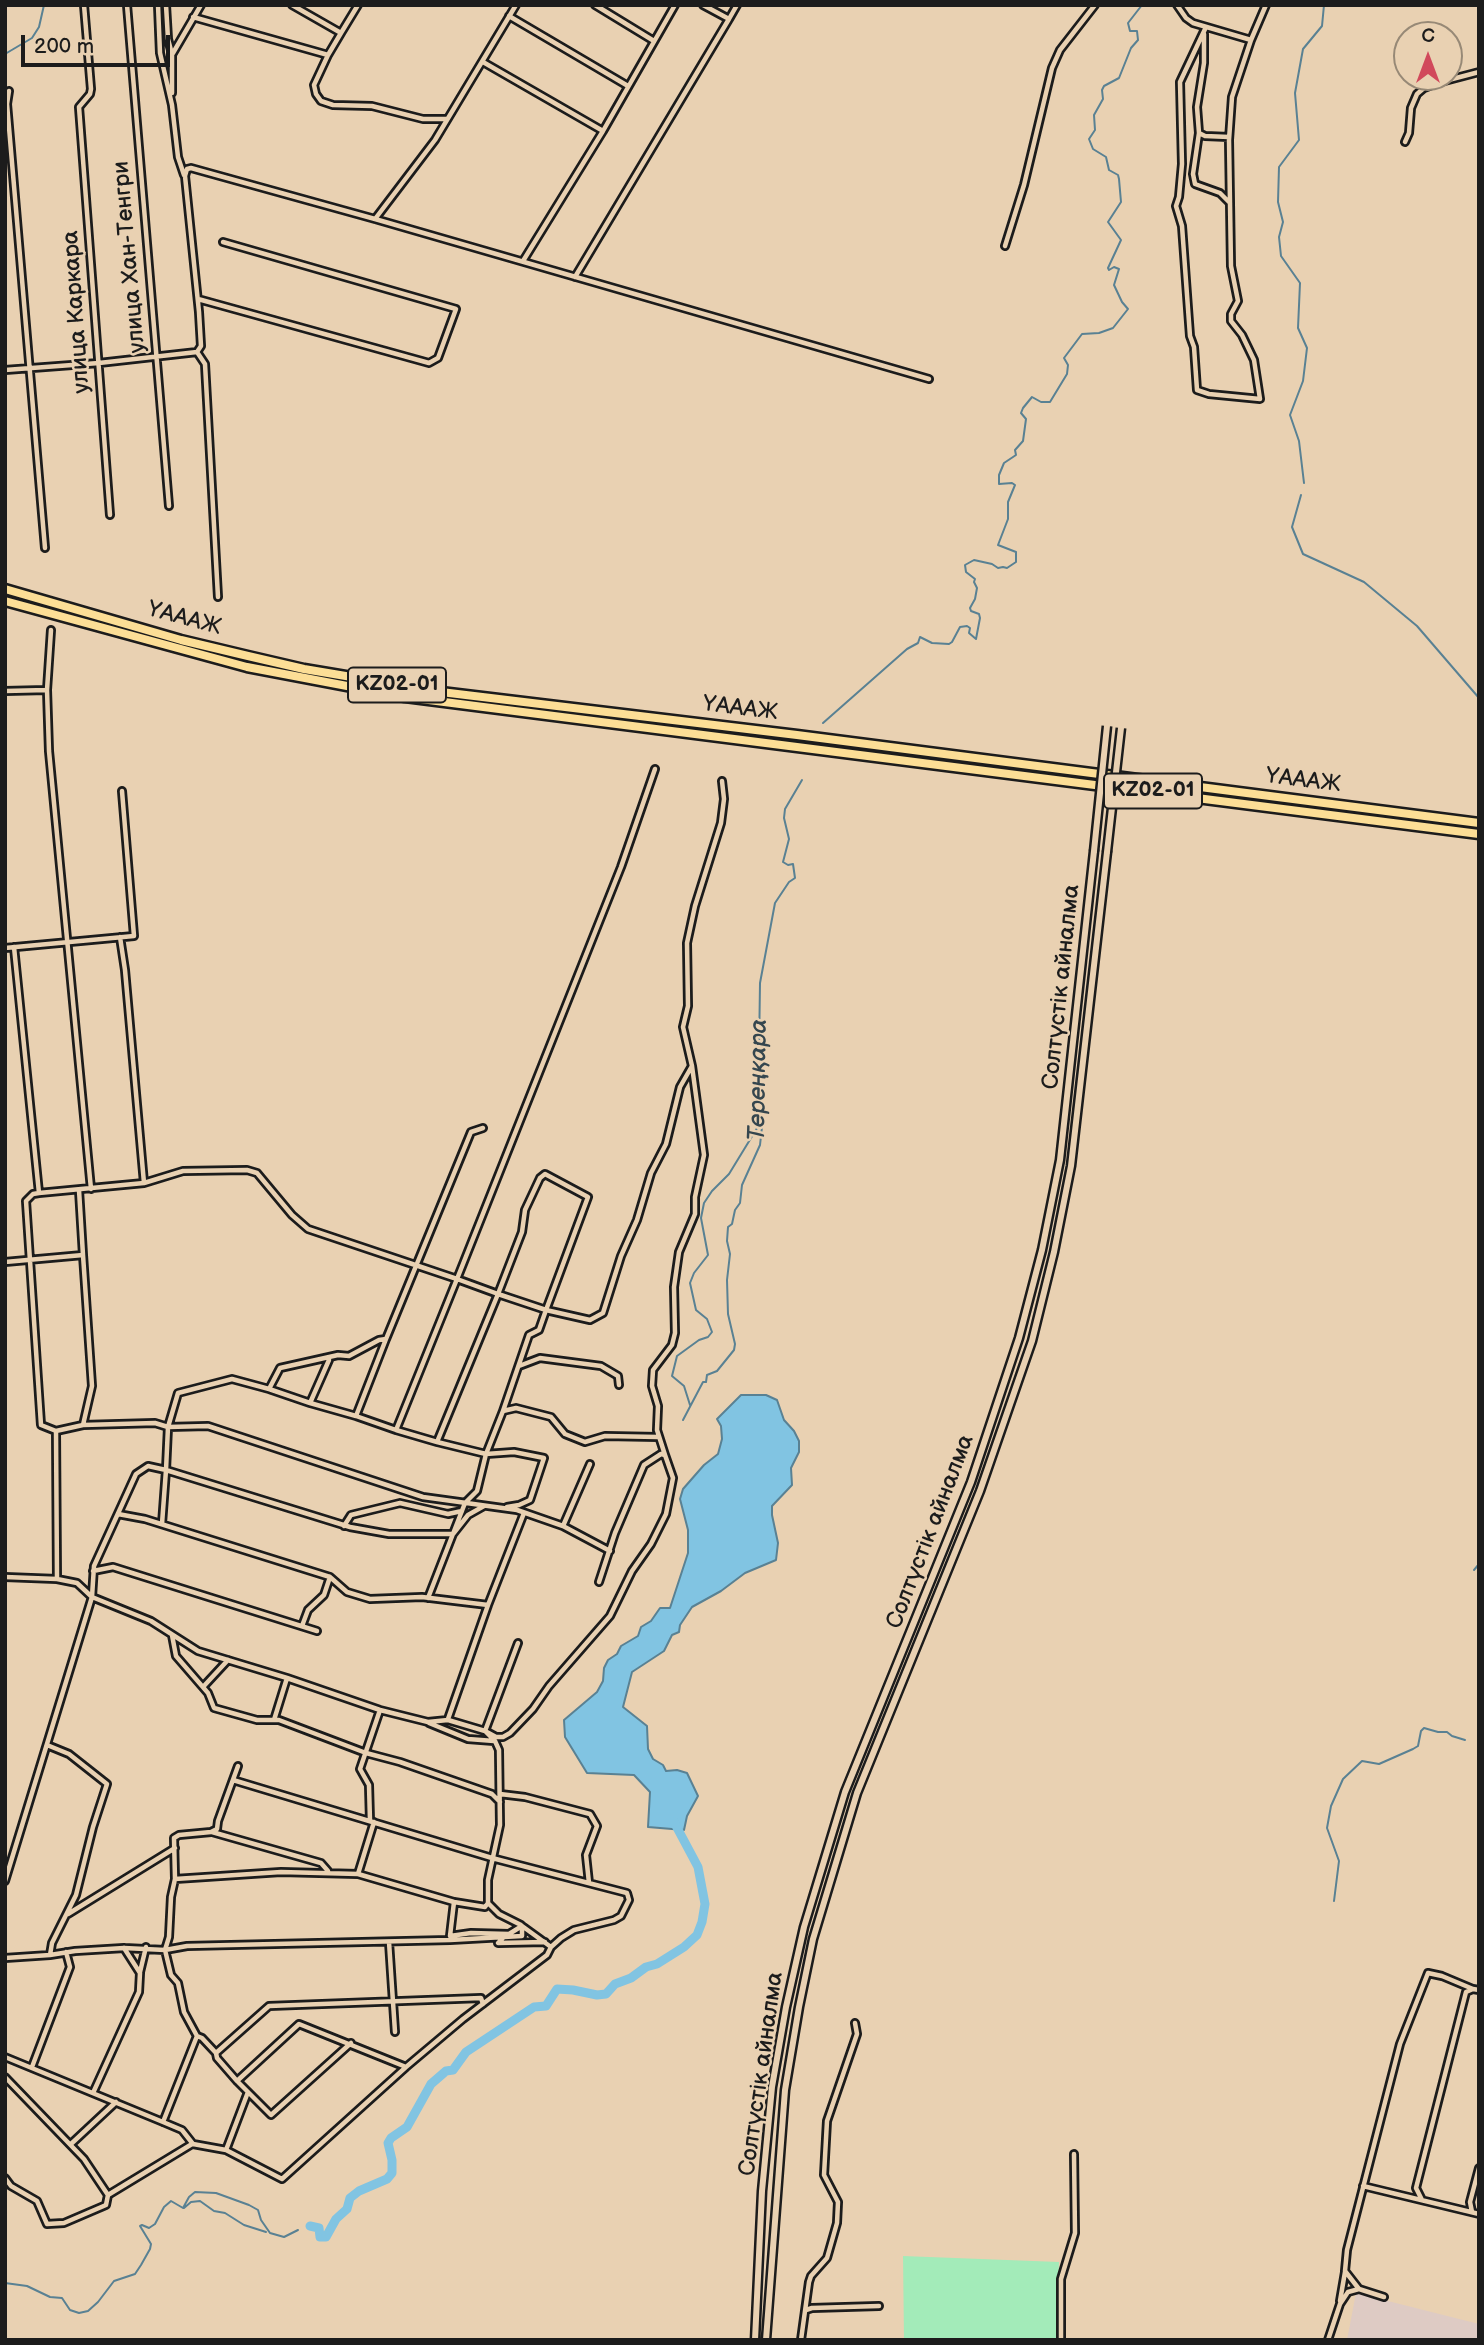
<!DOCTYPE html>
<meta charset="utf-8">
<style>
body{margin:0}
#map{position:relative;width:1484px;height:2345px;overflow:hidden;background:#e9d1b2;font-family:"Balsamiq Sans",sans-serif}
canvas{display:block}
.frame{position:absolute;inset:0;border:7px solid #1c1c1c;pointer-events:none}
.north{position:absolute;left:1393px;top:21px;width:70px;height:70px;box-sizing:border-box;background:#e9d1b2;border:2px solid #978976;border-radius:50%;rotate:0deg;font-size:19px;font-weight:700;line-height:28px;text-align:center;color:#1c1c1c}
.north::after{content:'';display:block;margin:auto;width:24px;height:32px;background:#d1495b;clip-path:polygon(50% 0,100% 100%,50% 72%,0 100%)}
.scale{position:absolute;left:21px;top:35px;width:149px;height:32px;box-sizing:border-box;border:4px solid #1c1c1c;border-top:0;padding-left:9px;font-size:21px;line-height:24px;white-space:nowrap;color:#1c1c1c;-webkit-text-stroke:5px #e9d1b2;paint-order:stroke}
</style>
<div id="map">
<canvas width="1484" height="2345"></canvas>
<div class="frame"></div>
<div class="north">С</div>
<div class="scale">200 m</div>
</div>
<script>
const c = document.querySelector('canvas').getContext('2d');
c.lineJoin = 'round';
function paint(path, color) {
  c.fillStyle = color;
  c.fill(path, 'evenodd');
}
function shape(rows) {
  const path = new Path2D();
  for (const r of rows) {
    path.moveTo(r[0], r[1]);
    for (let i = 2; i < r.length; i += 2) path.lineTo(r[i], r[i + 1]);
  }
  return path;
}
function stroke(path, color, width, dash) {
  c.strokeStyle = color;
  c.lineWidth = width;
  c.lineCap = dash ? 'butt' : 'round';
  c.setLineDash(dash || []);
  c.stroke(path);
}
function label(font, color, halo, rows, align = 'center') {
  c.font = font + ' "Balsamiq Sans",sans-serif';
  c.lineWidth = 5;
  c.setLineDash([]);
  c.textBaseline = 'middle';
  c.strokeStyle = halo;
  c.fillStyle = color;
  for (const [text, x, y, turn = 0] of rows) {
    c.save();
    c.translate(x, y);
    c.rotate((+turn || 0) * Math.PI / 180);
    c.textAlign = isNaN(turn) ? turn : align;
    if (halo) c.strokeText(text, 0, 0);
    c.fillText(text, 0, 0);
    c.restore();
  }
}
const built = shape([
 [1356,2293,1479,2324,1479,2340,1347,2340]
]);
const green = shape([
 [903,2256,1059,2262,1056,2340,904,2340]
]);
const water = shape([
 [741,1395,766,1395,777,1400,784,1420,794,1431,799,1441,799,1452,791,1468,792,1485,772,1506,772,1515,778,1543,776,1560,745,1573,721,1591,692,1607,680,1625,679,1632,672,1635,664,1651,632,1672,623,1707,647,1726,648,1749,653,1759,663,1765,666,1771,677,1770,687,1773,698,1796,687,1816,684,1830,648,1827,650,1792,634,1775,587,1773,565,1737,564,1720,597,1692,603,1681,604,1668,608,1660,617,1654,621,1646,638,1636,641,1627,651,1621,660,1608,670,1608,688,1553,688,1530,680,1499,683,1489,704,1465,718,1454,722,1439,721,1426,717,1419,741,1395]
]);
const stream = shape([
 [5,54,32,38,39,27,44,5],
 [1304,483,1299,441,1290,415,1303,381,1307,348,1298,328,1300,283,1281,256,1279,237,1283,222,1278,202,1279,167,1299,140,1295,93,1303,49,1322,26,1324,5],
 [1301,495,1292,527,1303,554,1364,582,1417,626,1479,698],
 [823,723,907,649,918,643,920,637,932,643,949,644,952,642,960,627,967,626,970,628,969,633,976,639,980,618,979,614,971,611,970,608,975,599,977,588,974,582,975,579,966,572,965,565,974,560,992,564,998,568,1003,567,1007,568,1016,562,1016,552,998,545,1008,519,1008,502,1015,485,1012,483,999,484,999,475,1004,463,1016,455,1015,450,1023,441,1026,419,1021,413,1023,408,1032,397,1041,402,1050,402,1067,374,1068,365,1064,358,1082,334,1099,333,1113,328,1128,309,1122,302,1114,285,1119,269,1114,267,1109,270,1108,268,1121,240,1108,222,1121,202,1119,179,1118,175,1109,170,1106,157,1093,149,1089,139,1095,130,1094,115,1103,99,1102,90,1104,86,1119,78,1131,48,1138,40,1137,31,1130,31,1128,23,1142,5],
 [690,1405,684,1386,672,1376,677,1356,699,1340,708,1337,712,1332,707,1319,696,1310,690,1283,694,1273,708,1255,701,1218,704,1203,712,1191,729,1174,762,1120],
 [683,1420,703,1382,706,1382,707,1375,717,1371,734,1350,735,1344,728,1314,727,1280,730,1254,727,1241,728,1227,732,1224,735,1210,740,1203,742,1185,760,1145,763,1118,759,1052,760,983,775,903,789,882,795,878,793,864,788,865,783,862,789,839,784,818,785,809,802,780],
 [1474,1570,1479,1564],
 [1334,1901,1339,1861,1327,1828,1331,1806,1343,1779,1362,1761,1379,1764,1413,1749,1418,1746,1421,1731,1424,1728,1438,1732,1447,1732,1452,1736,1465,1740],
 [184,2208,191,2202,200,2201,214,2211,225,2213,244,2225,266,2232],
 [5,2283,27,2286,50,2297,62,2298,70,2310,79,2313,88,2311,98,2302,114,2281,135,2274,141,2265,150,2249,151,2244,140,2226,142,2225,149,2228,155,2224,164,2207,171,2201,183,2208,189,2197,195,2192,216,2193,249,2205,258,2210,261,2220,270,2233,284,2237,298,2230]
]);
const river = shape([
 [310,2226,319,2228,320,2237,326,2237,336,2219,347,2209,350,2198,359,2191,387,2179,392,2173,392,2160,388,2143,391,2138,407,2127,431,2084,446,2071,453,2070,466,2052,534,2007,546,2006,557,1989,573,1990,597,1995,606,1994,615,1984,631,1978,646,1967,657,1964,684,1947,697,1935,702,1922,705,1904,698,1867,674,1822]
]);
const street = shape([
 [84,5,91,89,90,94,79,107,110,515],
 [127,5,169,506],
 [158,5,160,53,172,105,178,157,184,175],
 [166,5,168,39,172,54,172,93],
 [595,5,654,41],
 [1177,5,1186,18,1193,23,1251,40],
 [509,16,628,86],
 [193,17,328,55,341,33,292,5],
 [729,19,737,5],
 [1206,27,1180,82,1182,164,1179,197,1176,206,1182,226,1190,336,1194,347,1197,390,1209,394,1260,399,1254,360,1242,335,1231,321,1231,314,1238,301,1231,266,1229,140,1232,97,1251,40,1266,5],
 [341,33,358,5],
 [1204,34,1204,63,1197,107,1199,133,1193,174,1195,184,1220,193,1230,203],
 [173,53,201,5],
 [328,55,314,85,316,94,321,101,333,105,372,106,423,119,447,119],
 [483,62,603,131],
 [9,91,7,104,45,548],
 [1199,133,1205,136,1229,137],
 [1405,142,1409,133,1411,108,1417,94,1424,88,1437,83,1479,72],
 [375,219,435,140,516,5],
 [1005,246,1024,185,1052,68,1060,50,1095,5],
 [523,261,603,131,675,5],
 [575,277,729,19,703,5],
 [198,299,429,363,438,358,456,309,223,242],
 [197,352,205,364,218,597],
 [5,370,99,363,197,352,201,346,199,312,185,176,187,169,191,168,375,219,929,379],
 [51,630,47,690,49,751,91,1189],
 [5,691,47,690],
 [14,947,39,1193,33,1194,26,1201,41,1425,56,1431],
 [5,948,134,936,122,791],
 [483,1128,471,1132,386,1339,379,1340,349,1356,338,1355,280,1368,269,1389,232,1379,178,1393,168,1427,208,1426,423,1497,517,1510,563,1526,610,1551],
 [144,1183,183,1171,247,1170,257,1173,292,1215,308,1229,457,1279,621,867,655,769],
 [39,1193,144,1183,125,970,120,937],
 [83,1255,92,1386,83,1425],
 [5,1262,83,1255,79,1190],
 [519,1366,540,1358,601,1366,618,1376,619,1385],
 [269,1389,310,1403,329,1360],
 [310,1403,356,1416,386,1339],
 [503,1411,529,1335,539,1330,546,1310,498,1294,522,1232,525,1210,540,1178,545,1174,588,1197,546,1310,590,1320,603,1313,621,1256,637,1220,651,1173,666,1144,680,1087,692,1066],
 [356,1416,396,1430,437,1442,498,1294,457,1279,396,1430],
 [56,1431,57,1579],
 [437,1442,486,1454,514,1452,544,1458,530,1500,519,1505,507,1507],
 [665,1455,657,1430,658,1406,652,1386,653,1370,672,1345,675,1333,674,1287,679,1252,695,1214,695,1197,704,1155,692,1066,683,1027,688,1006,687,943,695,906,721,823,724,799,722,781],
 [118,1514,145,1519,330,1577,324,1595,308,1610,302,1626],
 [162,1524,166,1470,350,1527,389,1534,453,1534,468,1515,484,1506],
 [344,1526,351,1515,400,1503,448,1514,462,1511],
 [563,1526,590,1464],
 [93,1571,113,1567,317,1631],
 [5,1577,57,1579,77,1583,92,1597,151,1621,198,1651,287,1678,380,1710,428,1722,448,1720,485,1731,495,1741,499,1750,500,1825,488,1880,488,1903,485,1907,454,1902,358,1874,281,1872,175,1879],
 [330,1577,347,1592,370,1599,422,1597,488,1605],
 [428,1598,465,1503,477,1491,486,1454,503,1411,516,1408,551,1417,565,1434,585,1442,605,1436,658,1437],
 [172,1635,176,1656,208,1693,214,1708,257,1720,279,1720,366,1753,400,1762,492,1794,500,1802],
 [518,1643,485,1731,496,1737,503,1737,510,1733,533,1709,549,1686,610,1616,632,1571,651,1544,666,1514,673,1478,665,1455,661,1454,644,1465,615,1533,599,1582],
 [203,1687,228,1660],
 [448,1719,488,1605,524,1513],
 [274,1720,287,1678],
 [429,1723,468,1739,494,1741],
 [238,1766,218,1821,217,1829,211,1832,179,1835,174,1838,175,1879,171,1897,169,1937,165,1950,171,1975,178,1983,184,2012,197,2036,202,2038,216,2053,217,2058,237,2081,271,2115,351,2043],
 [500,1794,525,1797,590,1814,597,1826,586,1855,589,1883],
 [370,1821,369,1785,360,1769,380,1710],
 [212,1832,321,1863,328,1871],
 [358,1874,374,1822],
 [5,1881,92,1597,94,1566,136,1474,148,1466,166,1470,168,1427,155,1423,83,1425,56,1431],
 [488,1903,499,1914,521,1925],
 [68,1914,175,1848],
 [450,1936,471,1933,509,1934,522,1926],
 [450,1936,454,1902],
 [503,1938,498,1943,545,1942],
 [389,1942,395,2032],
 [50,1955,75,1951,124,1948,165,1950,187,1946,450,1940,522,1936,522,1926,551,1947],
 [5,1958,50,1955,52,1943,76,1895,93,1827,107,1784,69,1754,47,1745],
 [140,1972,146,1947],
 [216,2053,269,2006,481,1998,483,2004],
 [5,2057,163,2122,182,2130,193,2144,226,2150,282,2179,406,2067,463,2019,547,1955,551,1947,561,1938,574,1930,614,1920,621,1916,629,1900,627,1893,492,1858,233,1780],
 [32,2067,70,1967,66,1952],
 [5,2077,84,2159,108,2195],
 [237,2081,299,2024,406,2067],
 [93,2093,139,1992,140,1973,124,1948],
 [163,2122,197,2036],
 [71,2144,116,2102],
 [226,2150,248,2092],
 [5,2178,11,2186,37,2201,47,2224,64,2223,106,2205,108,2195,192,2144],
 [1363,2186,1479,2214],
 [1422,2200,1416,2188,1466,1992,1473,1989,1479,1990],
 [1472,2212,1470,2202,1479,2168],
 [1359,2289,1345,2271,1347,2250,1400,2044,1428,1973,1442,1976,1473,1989],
 [1340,2301,1345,2272],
 [806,2310,812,2308,879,2306],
 [801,2340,809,2282,811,2276,827,2258,837,2223,838,2202,824,2175,827,2121,857,2034,855,2023],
 [1061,2340,1061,2279,1075,2233,1074,2154],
 [1328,2340,1340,2304,1348,2292,1359,2289,1384,2297]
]);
const secondary = shape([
 [755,2340,762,2191,772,2087,786,2007,804,1927,845,1792,971,1482,1019,1338,1042,1250,1060,1160,1094,851],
 [766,2340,785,2090,799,2007,813,1939,857,1793,980,1491,1032,1341,1054,1252,1071,1166,1107,852]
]);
const highway = shape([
 [5,589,181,640,248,656,304,669,441,692,797,735,1479,823],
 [5,601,247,667,405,697,1479,834]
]);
const secondaryBridge = shape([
 [1094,851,1107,726],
 [1107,852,1121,728]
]);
const shields = [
 [397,685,98],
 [1153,791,98]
];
const shieldNames = [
 ["KZ02-01",397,685],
 ["KZ02-01",1153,791]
];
const streetNames = [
 ["улица Хан-Тенгри",130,257,-95],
 ["улица Каркара",77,312,-94],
 ["ҮАААЖ",184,619,15],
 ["ҮАААЖ",740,709,7],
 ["ҮАААЖ",1303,781,7],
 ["Солтүстік айналма",1062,987,-84],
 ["Солтүстік айналма",931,1532,-69],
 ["Солтүстік айналма",762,2074,-82]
];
const waterNames = [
 ["Тереңқара",759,1080,-89]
];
paint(built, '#decbc4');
paint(green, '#a3ebb9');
paint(water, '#81c4e2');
stroke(water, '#598193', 2);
stroke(stream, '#598193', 2);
stroke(river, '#81c4e2', 9);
stroke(street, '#1c1c1c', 10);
stroke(secondary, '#1c1c1c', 11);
stroke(highway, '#1c1c1c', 13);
stroke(street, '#e9d1b2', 4.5);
stroke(secondary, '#e9d1b2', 6);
stroke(highway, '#fcde96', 8);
stroke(secondaryBridge, '#1c1c1c', 11, []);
stroke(secondaryBridge, '#e9d1b2', 6);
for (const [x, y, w] of shields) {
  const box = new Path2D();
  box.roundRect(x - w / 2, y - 17.5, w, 35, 5);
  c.fillStyle = '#e9d1b2';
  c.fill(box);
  stroke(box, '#1c1c1c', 2);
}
label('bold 21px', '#1c1c1c', null, shieldNames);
label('23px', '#1c1c1c', '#e9d1b2', streetNames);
label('italic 24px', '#35464e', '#e9d1b2', waterNames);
</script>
